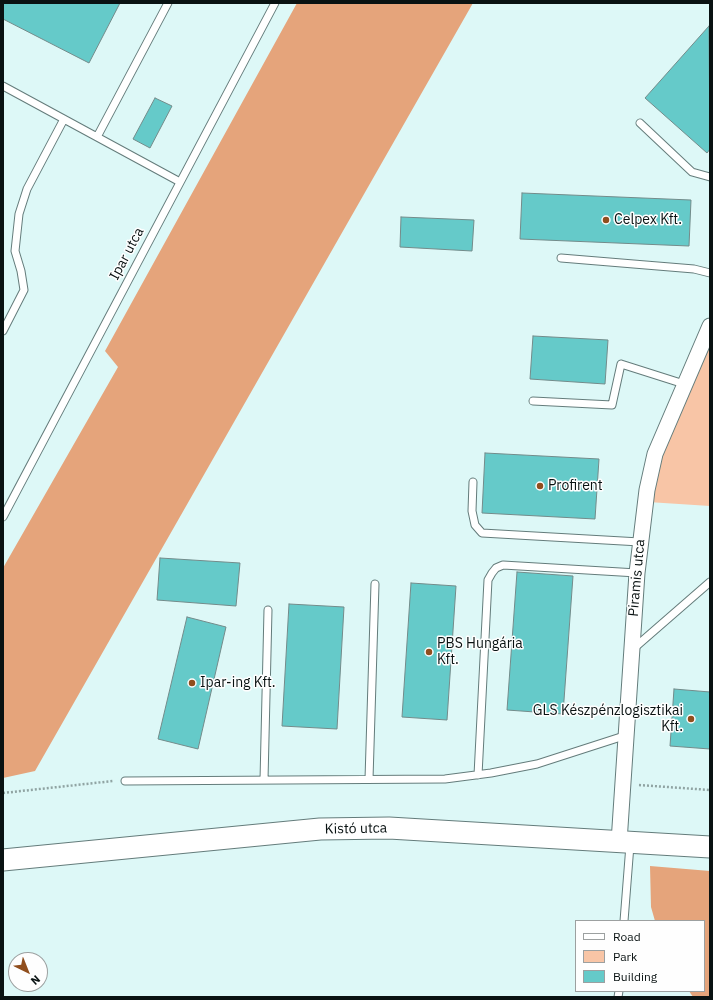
<!DOCTYPE html>
<meta charset="utf-8">
<style>
body{margin:0}
#map{position:relative;width:713px;height:1000px;overflow:hidden;background:#ddf8f7;font-family:"IBM Plex Sans",sans-serif}
canvas{display:block}
.frame{position:absolute;inset:0;border:4px solid #091212;pointer-events:none}
.legend{position:absolute;left:575px;top:920px;width:130px;height:72px;box-sizing:border-box;background:#fefefe;border:1px solid #9ca0a0;margin:0;padding:5px 7px;list-style:none;font-size:12px;color:#091212}
.legend li{display:flex;align-items:center;gap:8px;height:20px}
.legend b{width:20px;border:1px solid #9ca0a0}
.north{position:absolute;left:8px;top:952px;width:40px;height:40px;box-sizing:border-box;background:#fefefe;border:1px solid #9ca0a0;border-radius:50%;rotate:137deg;font-size:11px;font-weight:700;line-height:16px;text-align:center;color:#091212}
.north::after{content:'';display:block;margin:auto;width:14px;height:18px;background:#904e1d;clip-path:polygon(50% 0,100% 100%,50% 72%,0 100%)}
</style>
<div id="map">
<canvas width="713" height="1000"></canvas>
<div class="frame"></div>
<ul class="legend">
<li><b style="height:5px;background:#fff"></b>Road</li>
<li><b style="height:11px;background:#f8c5a6"></b>Park</li>
<li><b style="height:11px;background:#65cac9"></b>Building</li>
</ul>
<div class="north">N</div>
</div>
<script>
const c = document.querySelector('canvas').getContext('2d');
c.lineJoin = 'round';
function paint(path, color) {
  c.fillStyle = color;
  c.fill(path, 'evenodd');
}
function shape(rows) {
  const path = new Path2D();
  for (const r of rows) {
    path.moveTo(r[0], r[1]);
    for (let i = 2; i < r.length; i += 2) path.lineTo(r[i], r[i + 1]);
  }
  return path;
}
function stroke(path, color, width, dash) {
  c.strokeStyle = color;
  c.lineWidth = width;
  c.lineCap = dash ? 'butt' : 'round';
  c.setLineDash(dash || []);
  c.stroke(path);
}
function label(font, color, halo, rows, align = 'center') {
  c.font = font + ' "IBM Plex Sans",sans-serif';
  c.lineWidth = 3;
  c.setLineDash([]);
  c.textBaseline = 'middle';
  c.strokeStyle = halo;
  c.fillStyle = color;
  for (const [text, x, y, turn = 0] of rows) {
    c.save();
    c.translate(x, y);
    c.rotate((+turn || 0) * Math.PI / 180);
    c.textAlign = isNaN(turn) ? turn : align;
    if (halo) c.strokeText(text, 0, 0);
    c.fillText(text, 0, 0);
    c.restore();
  }
}
const green = shape([
 [710,332,710,506,648,502,648,490]
]);
const forest = shape([
 [297,3,473,3,35,771,3,778,3,568,118,367,105,351],
 [650,866,710,871,710,997,693,997,689,991,704,991,704,921,655,921,651,907]
]);
const building = shape([
 [3,3,120,3,89,63,3,19,3,3],
 [709,26,710,149,707,153,645,98,709,26],
 [155,98,172,106,150,148,133,139,155,98],
 [522,193,691,200,689,246,520,239,522,193],
 [401,217,474,220,472,251,400,247,401,217],
 [533,336,608,340,605,384,530,379,533,336],
 [485,453,599,459,595,519,482,513,485,453],
 [160,558,240,563,236,606,157,600,160,558],
 [517,572,573,576,563,714,507,710,517,572],
 [411,583,456,586,447,720,402,717,411,583],
 [289,604,344,607,337,729,282,726,289,604],
 [187,617,226,627,198,749,158,739,187,617],
 [674,689,710,692,710,749,670,746,674,689]
]);
const path = shape([
 [639,785,710,790],
 [3,793,113,781]
]);
const lane = shape([
 [3,86,180,182],
 [640,123,692,172,710,177],
 [97,137,168,3],
 [561,258,694,269,710,273],
 [3,331,24,290,21,271,15,251,19,214,27,189,64,119],
 [533,401,612,405,621,364,684,384],
 [473,482,472,511,475,525,482,533,640,542],
 [3,517,275,3],
 [633,649,710,582],
 [478,775,488,580,492,573,496,568,503,565,637,573],
 [369,779,375,584],
 [264,780,268,610],
 [125,781,445,779,491,773,537,764,627,735],
 [624,921,630,845],
 [618,997,619,991]
]);
const street = shape([
 [619,842,637,573,647,490,655,454,710,326]
]);
const secondary = shape([
 [3,860,320,829,389,828,710,847]
]);
const markers = [
 [606,220,4,"#904e1d"],
 [540,486,4,"#904e1d"],
 [429,652,4,"#904e1d"],
 [192,683,4,"#904e1d"],
 [691,719,4,"#904e1d"]
];
const poiNames = [
 ["Celpex Kft.",614,220],
 ["Profirent",548,486],
 ["PBS Hungária",437,644],
 ["Kft.",437,660],
 ["Ipar-ing Kft.",200,683],
 ["GLS Készpénzlogisztikai",683,711,"right"],
 ["Kft.",683,727,"right"]
];
const streetNames = [
 ["Ipar utca",127,254,-62],
 ["Piramis utca",637,578,-85],
 ["Kistó utca",356,829,-1]
];
paint(green, '#f8c5a6');
paint(forest, '#e5a47b');
paint(building, '#65cac9');
stroke(building, '#738b8a', 1);
stroke(lane, '#647c7b', 9);
stroke(street, '#647c7b', 17);
stroke(secondary, '#647c7b', 23);
stroke(path, '#90a4a3', 2.5, [2, 2]);
stroke(lane, '#fff', 7);
stroke(street, '#fff', 15);
stroke(secondary, '#fff', 21);
for (const [x, y, r, color] of markers) {
  const dot = new Path2D();
  dot.arc(x, y, r, 0, 2 * Math.PI);
  c.fillStyle = color;
  c.fill(dot);
  stroke(dot, '#fefefe', 1.5);
}
label('14px', '#091212', '#fefefe', poiNames, 'left');
label('14px', '#091212', '#fefefe', streetNames);
</script>
